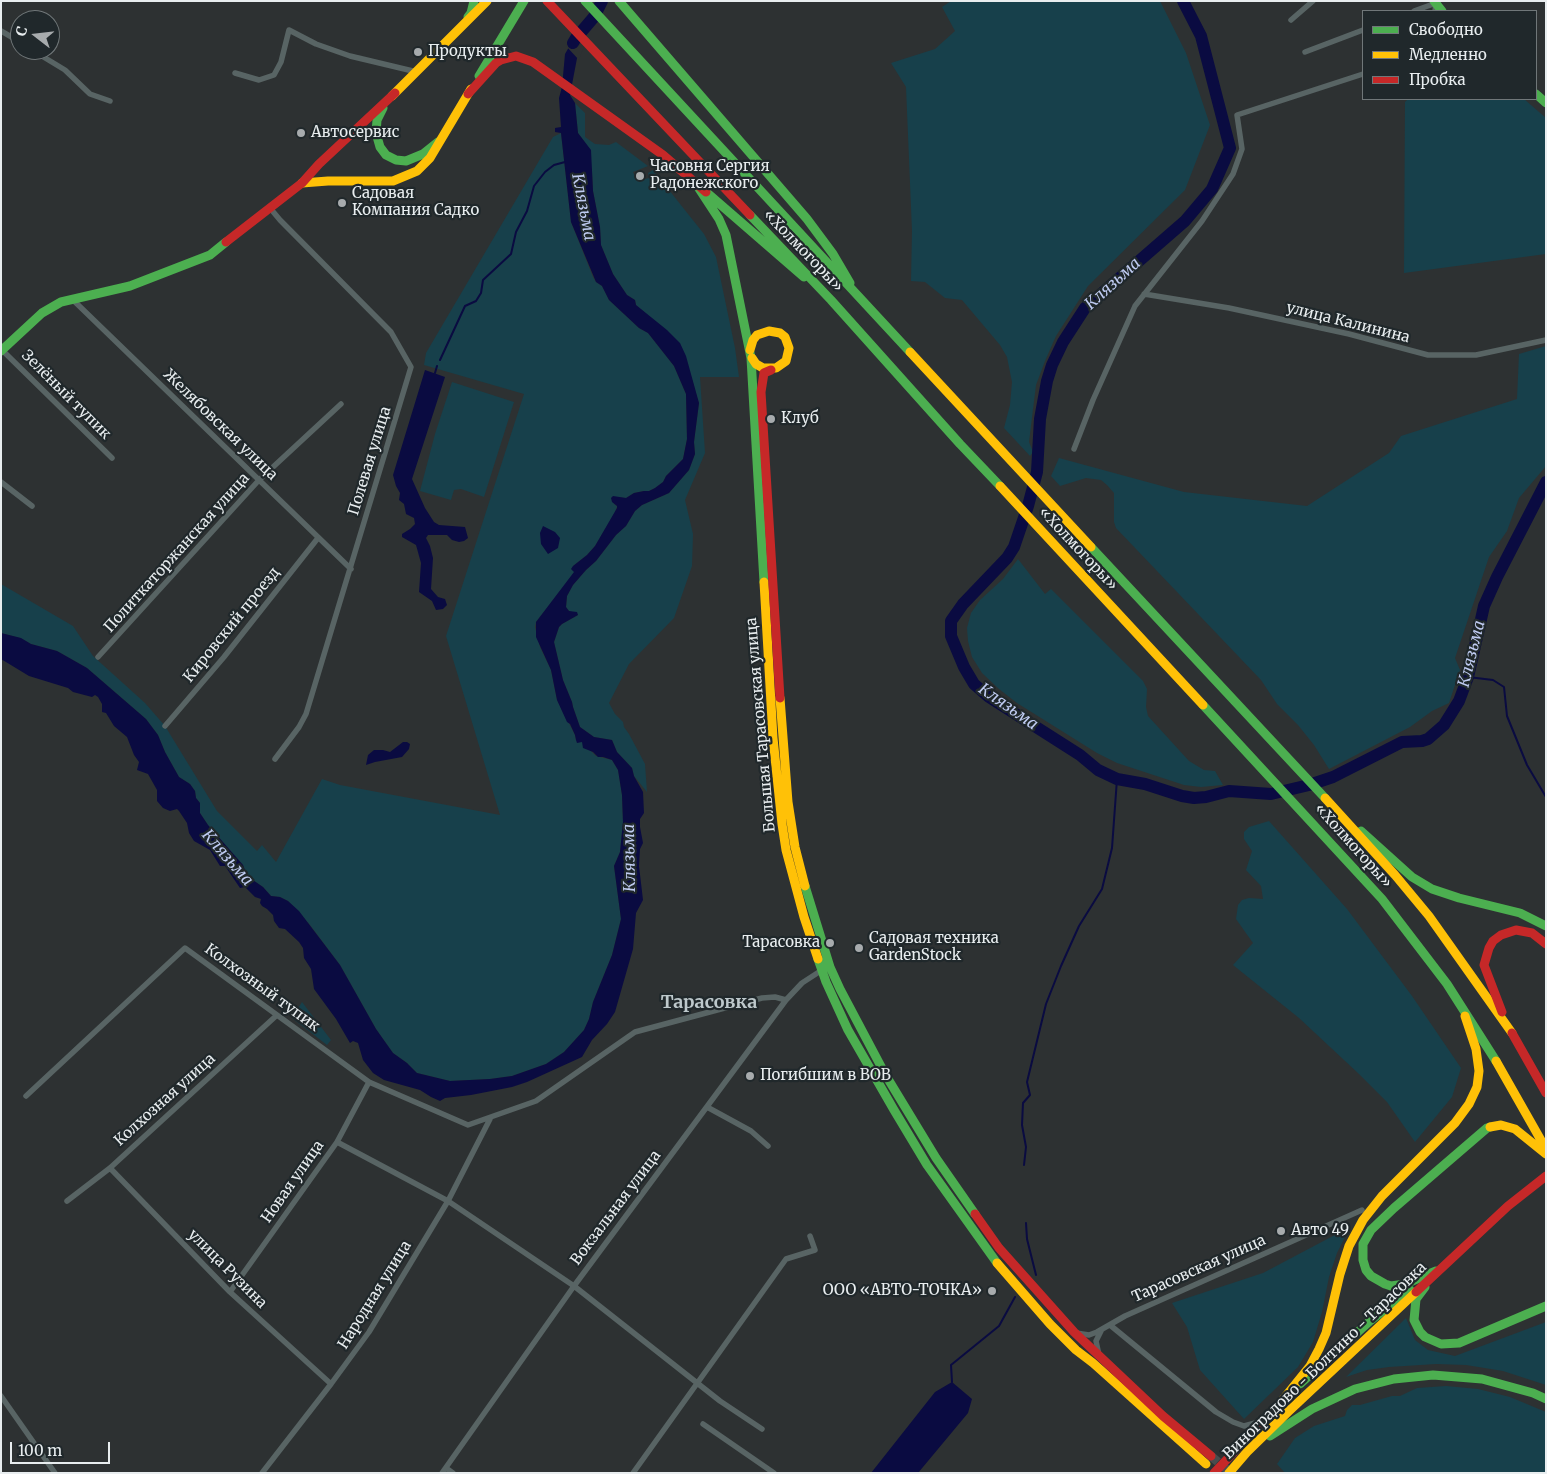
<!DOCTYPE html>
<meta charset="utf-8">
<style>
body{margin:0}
#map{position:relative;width:1547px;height:1474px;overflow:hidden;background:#2d3132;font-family:Merriweather,serif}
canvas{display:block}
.frame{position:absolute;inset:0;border:2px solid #e8edef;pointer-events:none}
.legend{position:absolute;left:1362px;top:10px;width:175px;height:90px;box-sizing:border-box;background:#20282b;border:1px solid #707779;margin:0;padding:6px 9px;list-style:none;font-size:15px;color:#e8edef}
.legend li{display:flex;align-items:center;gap:10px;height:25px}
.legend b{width:25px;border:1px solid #707779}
.north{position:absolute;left:10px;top:10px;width:50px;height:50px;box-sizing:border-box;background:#20282b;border:1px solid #707779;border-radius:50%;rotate:286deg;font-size:14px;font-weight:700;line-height:20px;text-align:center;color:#e8edef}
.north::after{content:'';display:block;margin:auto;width:18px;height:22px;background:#a7abad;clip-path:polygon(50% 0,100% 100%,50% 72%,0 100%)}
.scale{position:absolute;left:10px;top:1442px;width:100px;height:22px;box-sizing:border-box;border:2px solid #e8edef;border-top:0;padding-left:6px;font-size:15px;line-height:18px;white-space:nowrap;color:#e8edef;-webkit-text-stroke:4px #20282b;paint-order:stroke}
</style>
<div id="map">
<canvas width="1547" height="1474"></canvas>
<div class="frame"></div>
<ul class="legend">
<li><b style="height:6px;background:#4caf50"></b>Свободно</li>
<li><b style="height:6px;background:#ffc107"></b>Медленно</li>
<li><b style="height:6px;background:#c62828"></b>Пробка</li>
</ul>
<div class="north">С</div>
<div class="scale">100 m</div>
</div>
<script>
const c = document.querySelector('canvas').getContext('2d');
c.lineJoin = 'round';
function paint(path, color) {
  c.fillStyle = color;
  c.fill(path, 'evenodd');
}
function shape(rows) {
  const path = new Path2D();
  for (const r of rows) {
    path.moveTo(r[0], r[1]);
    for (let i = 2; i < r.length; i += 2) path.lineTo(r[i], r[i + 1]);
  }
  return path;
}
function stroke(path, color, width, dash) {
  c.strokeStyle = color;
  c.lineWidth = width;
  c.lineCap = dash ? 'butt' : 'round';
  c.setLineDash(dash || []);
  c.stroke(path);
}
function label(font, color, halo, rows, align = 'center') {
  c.font = font + ' Merriweather,serif';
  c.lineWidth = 4.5;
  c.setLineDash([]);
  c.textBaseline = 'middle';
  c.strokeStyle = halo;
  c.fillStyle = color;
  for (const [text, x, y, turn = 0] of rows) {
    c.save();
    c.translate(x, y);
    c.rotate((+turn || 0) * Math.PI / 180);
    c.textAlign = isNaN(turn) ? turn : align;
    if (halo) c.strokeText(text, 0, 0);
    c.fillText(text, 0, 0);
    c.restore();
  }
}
const green = shape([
 [951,1,1160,1,1186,53,1210,125,1185,190,1088,286,1056,336,1045,361,1036,385,1029,442,1033,452,1030,456,1004,428,1010,405,1012,382,1007,357,1000,345,962,300,945,298,925,282,911,281,912,231,906,87,891,63,935,49,955,31,942,7],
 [1408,99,1524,99,1546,118,1546,254,1404,273,1405,102],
 [575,103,585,113,585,137,595,144,609,145,616,142,648,166,633,172,637,181,649,178,648,173,653,170,704,234,716,257,735,348,739,377,700,377,705,453,685,500,693,534,692,566,674,618,629,664,609,703,615,714,623,722,624,727,629,734,645,764,647,792,634,776,632,768,617,752,612,740,594,737,580,727,573,707,572,702,563,680,554,642,559,627,562,624,578,615,569,611,566,607,567,596,573,585,586,570,596,561,616,535,626,526,635,511,642,505,669,493,689,470,695,454,694,442,699,403,691,377,649,317,636,305,635,300,627,295,613,274,601,245,600,227,593,191,592,172,584,141,578,133],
 [561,133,571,222,593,277,596,282,602,286,609,300,639,328,648,333,674,366,686,394,687,439,683,459,666,476,663,482,655,488,649,491,644,491,634,493,626,498,613,497,614,504,617,506,615,513,595,546,587,555,573,566,575,572,536,622,535,627,540,647,551,670,557,700,575,735,576,740,582,742,596,756,612,760,618,770,622,795,623,822,620,852,614,866,621,919,612,955,593,1002,589,1019,584,1030,564,1052,546,1064,512,1076,490,1079,450,1081,417,1073,407,1063,393,1053,376,1029,340,965,310,925,288,901,280,897,271,896,263,887,247,876,243,865,208,825,200,813,200,803,196,798,195,791,190,784,179,777,165,752,158,735,146,719,87,668,57,651,31,644,20,638,1,633,1,584,73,626,93,656,145,703,165,726,217,811,257,851,262,845,276,862,322,779,340,785,500,815,446,636,524,394,424,365,426,353,553,137],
 [1546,346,1546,466,1519,498,1507,531,1489,557,1455,658,1460,670,1449,703,1432,711,1410,727,1329,769,1314,745,1298,725,1277,704,1261,680,1116,528,1114,522,1114,493,1107,485,1101,480,1086,478,1060,486,1051,476,1059,458,1184,492,1307,506,1389,453,1401,436,1517,399,1519,354],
 [452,382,514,402,484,497,461,489,454,490,451,500,420,491,435,434],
 [1018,559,1045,594,1051,589,1143,681,1147,689,1146,707,1148,716,1189,761,1204,770,1215,771,1223,785,1201,787,1184,785,1117,763,1097,753,1017,703,999,689,982,673,972,657,968,641,967,628,971,613,980,600,1003,579],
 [1269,821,1347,909,1412,996,1461,1068,1452,1097,1415,1142,1387,1102,1359,1074,1299,1018,1233,965,1253,943,1236,919,1238,905,1242,900,1249,898,1263,899,1261,886,1246,870,1252,851,1244,839,1244,832,1249,827],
 [302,1002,331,1040,327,1045,292,1018],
 [1350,1227,1337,1253,1329,1277,1322,1312,1313,1342,1298,1367,1244,1419,1200,1370,1187,1327,1172,1303,1263,1273],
 [1406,1318,1415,1340,1428,1350,1455,1356,1546,1322,1546,1385,1503,1371,1466,1365,1436,1364,1389,1367,1367,1370,1346,1377],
 [1446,1386,1478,1389,1510,1397,1546,1412,1546,1473,1285,1473,1277,1464,1295,1438,1314,1426,1345,1416,1347,1410,1352,1405,1360,1405,1392,1396,1400,1396,1417,1388]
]);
const water = shape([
 [577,33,578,53,570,95,575,103,578,133,591,150,593,191,600,227,601,245,613,274,627,295,635,300,636,305,667,330,680,343,686,356,699,403,694,442,695,454,689,470,669,493,642,505,635,511,626,526,616,535,596,561,586,570,573,585,567,596,566,607,569,611,577,612,578,615,562,624,559,627,554,642,563,680,572,702,573,707,580,727,594,737,612,740,617,752,632,768,634,776,643,792,644,813,640,819,640,827,643,843,640,849,639,866,643,900,636,913,633,949,615,1012,607,1024,592,1040,582,1057,527,1082,512,1087,471,1095,445,1098,440,1101,431,1097,420,1090,384,1080,373,1073,363,1060,358,1043,353,1041,350,1043,336,1019,314,989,311,969,304,958,303,948,299,942,285,929,279,928,274,921,273,915,267,909,262,906,260,903,261,899,255,897,245,887,240,888,225,866,220,866,210,850,194,841,189,833,187,823,179,811,177,809,170,811,163,808,157,801,157,790,148,774,137,770,139,762,134,755,127,737,114,726,106,713,102,712,102,704,98,697,95,695,92,697,73,692,68,688,29,676,1,659,1,633,21,638,31,644,57,651,87,668,146,719,158,735,165,752,179,777,190,784,195,791,196,798,200,803,200,813,208,825,243,865,247,876,263,887,271,896,280,897,288,901,299,911,340,965,376,1029,393,1053,407,1063,417,1073,450,1081,490,1079,512,1076,546,1064,564,1052,584,1030,589,1019,593,1002,612,955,621,919,614,866,620,852,623,822,622,795,618,770,612,760,603,757,598,757,593,752,583,748,582,742,577,743,576,740,575,735,570,724,567,722,557,700,551,670,536,637,536,622,574,572,571,569,573,566,587,555,595,546,617,508,617,506,612,502,611,498,613,496,626,498,634,493,644,491,649,491,655,488,663,482,666,476,683,459,687,439,686,394,674,366,648,333,639,328,609,300,602,286,596,282,571,222,561,133,555,132,555,128,561,127,559,98,562,87,565,54],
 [425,370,445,377,412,479,425,508,434,522,439,525,465,527,468,538,464,541,459,542,452,540,447,535,428,535,426,538,430,546,433,558,431,589,438,597,445,599,447,605,443,609,436,610,432,601,419,592,421,563,416,545,402,537,402,534,410,529,415,524,414,518,406,514,404,504,399,500,400,493,396,486,393,475],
 [543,526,555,532,560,538,558,548,548,554,541,544,540,533],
 [403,742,407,742,410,744,409,749,402,757,375,762,366,765,368,755,374,750,383,750,390,752],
 [952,1382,972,1399,968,1413,918,1473,871,1473,935,1392]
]);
const pier = shape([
 [575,31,586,42,581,54,579,60,566,46]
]);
const stream = shape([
 [440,360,465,306,476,301,481,293,483,280,511,254,516,232,527,211,534,186,545,172,554,165,565,162],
 [435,373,437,366],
 [1468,677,1493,680,1504,687,1507,716,1527,765,1546,797],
 [1024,1165,1026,1147,1022,1125,1023,1103,1030,1095,1027,1082,1046,1004,1061,966,1079,926,1102,889,1112,848,1117,779],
 [1026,1223,1027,1239,1036,1275],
 [952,1382,951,1365,999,1326,1015,1297]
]);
const river = shape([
 [1183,1,1201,36,1230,148,1212,189,1185,221,1085,308,1063,342,1052,365,1047,381,1040,419,1037,472,1028,506,1014,547,1007,558,963,604,951,621,951,636,964,667,974,684,989,697,1080,755,1098,770,1117,779,1145,784,1182,796,1194,798,1206,797,1229,791,1271,794,1309,785,1333,777,1402,742,1422,741,1428,739,1444,725,1459,701,1468,677,1484,606,1497,577,1546,482],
 [573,43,576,38,594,17,602,1]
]);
const secondaryTunnel = shape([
 [1211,1456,1231,1473]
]);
const street = shape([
 [1414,11,1436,3,1435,11],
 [1291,20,1313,1],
 [1,31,20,42],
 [32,50,65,70,90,94,110,101],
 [1305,52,1363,30],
 [235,73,259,80,274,75,281,62,289,30,316,44,350,56,417,72],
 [270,208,280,220,391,332,411,367,306,714,299,727,275,759],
 [1144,294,1229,308,1349,334,1428,355,1476,355,1546,340],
 [72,299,351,569],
 [2,350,112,458],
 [1074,449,1093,400,1135,306,1202,221,1233,174,1242,149,1237,115,1363,74],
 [1,482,32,506],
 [98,657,259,480,341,404],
 [165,726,224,657,318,538],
 [26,1096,185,948,369,1082,468,1125,536,1101,635,1032,762,998,775,997,786,1000],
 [707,1107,751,1131,768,1146],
 [337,1142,448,1201,574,1286,720,1401,762,1429],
 [110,1168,230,1292,331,1384],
 [67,1201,110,1168,277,1015],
 [230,1292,337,1142,369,1082],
 [1110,1325,1216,1412,1233,1422,1244,1426,1259,1422],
 [1076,1333,1089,1335,1097,1332,1125,1316,1362,1210],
 [1099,1355,1096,1341,1101,1331],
 [1,1396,55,1473],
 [703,1424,774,1473],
 [446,1468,453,1473],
 [262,1473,331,1384,369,1332,448,1201,490,1119],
 [442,1473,574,1286,786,1000,802,983,822,970],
 [633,1473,786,1259,815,1250,810,1236]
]);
const fast = shape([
 [585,1,910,352],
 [619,1,807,219,833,254,850,283],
 [1434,1,1442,11],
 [468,17,471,13,474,1],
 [479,76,524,1],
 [1536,94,1546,103],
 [383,108,377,120,376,133,380,147,386,155,396,160,406,161,423,154,438,142],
 [698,187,719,219,726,235,751,358,764,582],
 [706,192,804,277],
 [750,215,831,300,960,444,1000,486],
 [1,351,42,313,61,302,130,286,210,255,226,242],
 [1091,547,1325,798],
 [1203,705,1382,899,1447,984,1496,1061],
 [1361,831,1412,877,1432,889,1459,898,1520,913,1546,926],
 [805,886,830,967,840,989,885,1074,936,1158,975,1214],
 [818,959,826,982,848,1030,894,1110,927,1165,997,1263],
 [1436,1271,1405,1284,1391,1286,1385,1284,1371,1276,1366,1270,1363,1260,1363,1244,1371,1230,1394,1208,1487,1128,1490,1127],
 [1425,1287,1416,1299,1414,1320,1420,1332,1425,1337,1441,1344,1459,1343,1546,1306],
 [1300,1384,1370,1321,1410,1290],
 [1270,1436,1312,1409,1355,1389,1394,1379,1433,1375,1482,1379,1533,1393,1546,1399]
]);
const slow = shape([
 [392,96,487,1],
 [302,183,328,181,393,181,417,171,430,158,471,89],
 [750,350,753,340,757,335,769,331,780,333,785,337,789,348,786,361,776,368,763,368,756,364,752,358],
 [910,352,1091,547],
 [1000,486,1203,705],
 [764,582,773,738,782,824,786,850,804,917,818,959],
 [780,698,788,802,795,847,805,886],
 [1325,798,1395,875,1429,916,1512,1033],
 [1496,1061,1546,1149],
 [1490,1127,1501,1125,1515,1129,1546,1154],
 [997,1263,1050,1324,1076,1350,1093,1363,1206,1464],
 [1281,1402,1310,1366,1319,1349,1326,1333,1340,1274,1349,1246,1363,1220,1382,1196,1455,1123,1469,1104,1477,1087,1479,1071,1476,1049,1465,1016],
 [1229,1473,1247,1452,1289,1411,1416,1292]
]);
const jam = shape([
 [547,1,750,215],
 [468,94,496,63,501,60,516,56,533,62,663,155,706,192],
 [226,242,302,183,319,164,395,93],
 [771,370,764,373,761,392,780,698],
 [1502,1012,1484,965,1489,948,1493,941,1501,935,1516,930,1532,933,1546,944],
 [1512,1033,1546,1093],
 [975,1214,999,1248,1074,1332,1163,1416,1211,1456],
 [1416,1292,1508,1206,1546,1176],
 [1214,1473,1285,1398]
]);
const markers = [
 [418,52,5,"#a7abad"],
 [301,133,5,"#a7abad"],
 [640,176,5,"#a7abad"],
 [342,203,5,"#a7abad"],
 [771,419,5,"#a7abad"],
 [830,943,5,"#a7abad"],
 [859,948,5,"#a7abad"],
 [750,1076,5,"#a7abad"],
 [1281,1231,5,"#a7abad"],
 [992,1291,5,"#a7abad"]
];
const poiNames = [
 ["Продукты",428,52],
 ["Автосервис",311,133],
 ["Часовня Сергия",650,167],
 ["Радонежского",650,184],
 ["Садовая",352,194],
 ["Компания Садко",352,211],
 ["Клуб",781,419],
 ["Садовая техника",869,939],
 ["GardenStock",869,956],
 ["Тарасовка",820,943,"right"],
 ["Погибшим в ВОВ",760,1076],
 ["Авто 49",1291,1231],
 ["ООО «АВТО-ТОЧКА»",982,1291,"right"]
];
const streetNames = [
 ["«Холмогоры»",803,251,46],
 ["улица Калинина",1348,323,14],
 ["Зелёный тупик",66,395,45],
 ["Желябовская улица",220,425,44],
 ["Полевая улица",370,461,-73],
 ["«Холмогоры»",1078,549,47],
 ["Политкаторжанская улица",177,553,-48],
 ["Кировский проезд",232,625,-51],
 ["Большая Тарасовская улица",761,725,-95],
 ["«Холмогоры»",1353,846,48],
 ["Колхозный тупик",262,988,36],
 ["Колхозная улица",165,1100,-42],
 ["Новая улица",293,1182,-55],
 ["Вокзальная улица",616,1208,-53],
 ["улица Рузина",227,1269,45],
 ["Тарасовская улица",1199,1269,-24],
 ["Народная улица",375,1295,-58],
 ["Виноградово - Болтино - Тарасовка",1325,1361,-44]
];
const waterNames = [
 ["Клязьма",583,207,79],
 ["Клязьма",1113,284,-42],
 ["Клязьма",1472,654,-76],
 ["Клязьма",1008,707,35],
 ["Клязьма",227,858,49],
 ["Клязьма",630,858,-91]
];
const quarterNames = [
 ["Тарасовка",709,1003]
];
paint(green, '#17404b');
paint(water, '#0a0b41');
paint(pier, '#2d3132');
stroke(stream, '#0a0b41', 2);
stroke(river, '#0a0b41', 12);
stroke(secondaryTunnel, '#494d4e', 9, [9, 4.5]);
stroke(street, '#586464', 5.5);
stroke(fast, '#4caf50', 9);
stroke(slow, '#ffc107', 9);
stroke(jam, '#c62828', 9);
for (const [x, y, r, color] of markers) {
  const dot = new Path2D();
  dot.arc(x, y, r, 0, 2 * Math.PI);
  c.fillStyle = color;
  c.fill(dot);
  stroke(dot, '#20282b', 2);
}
label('15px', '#e8edef', '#20282b', poiNames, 'left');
label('15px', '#e8edef', '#20282b', streetNames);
label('italic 16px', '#bfcbf1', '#20282b', waterNames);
label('bold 18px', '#bdc8cb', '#20282b', quarterNames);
</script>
